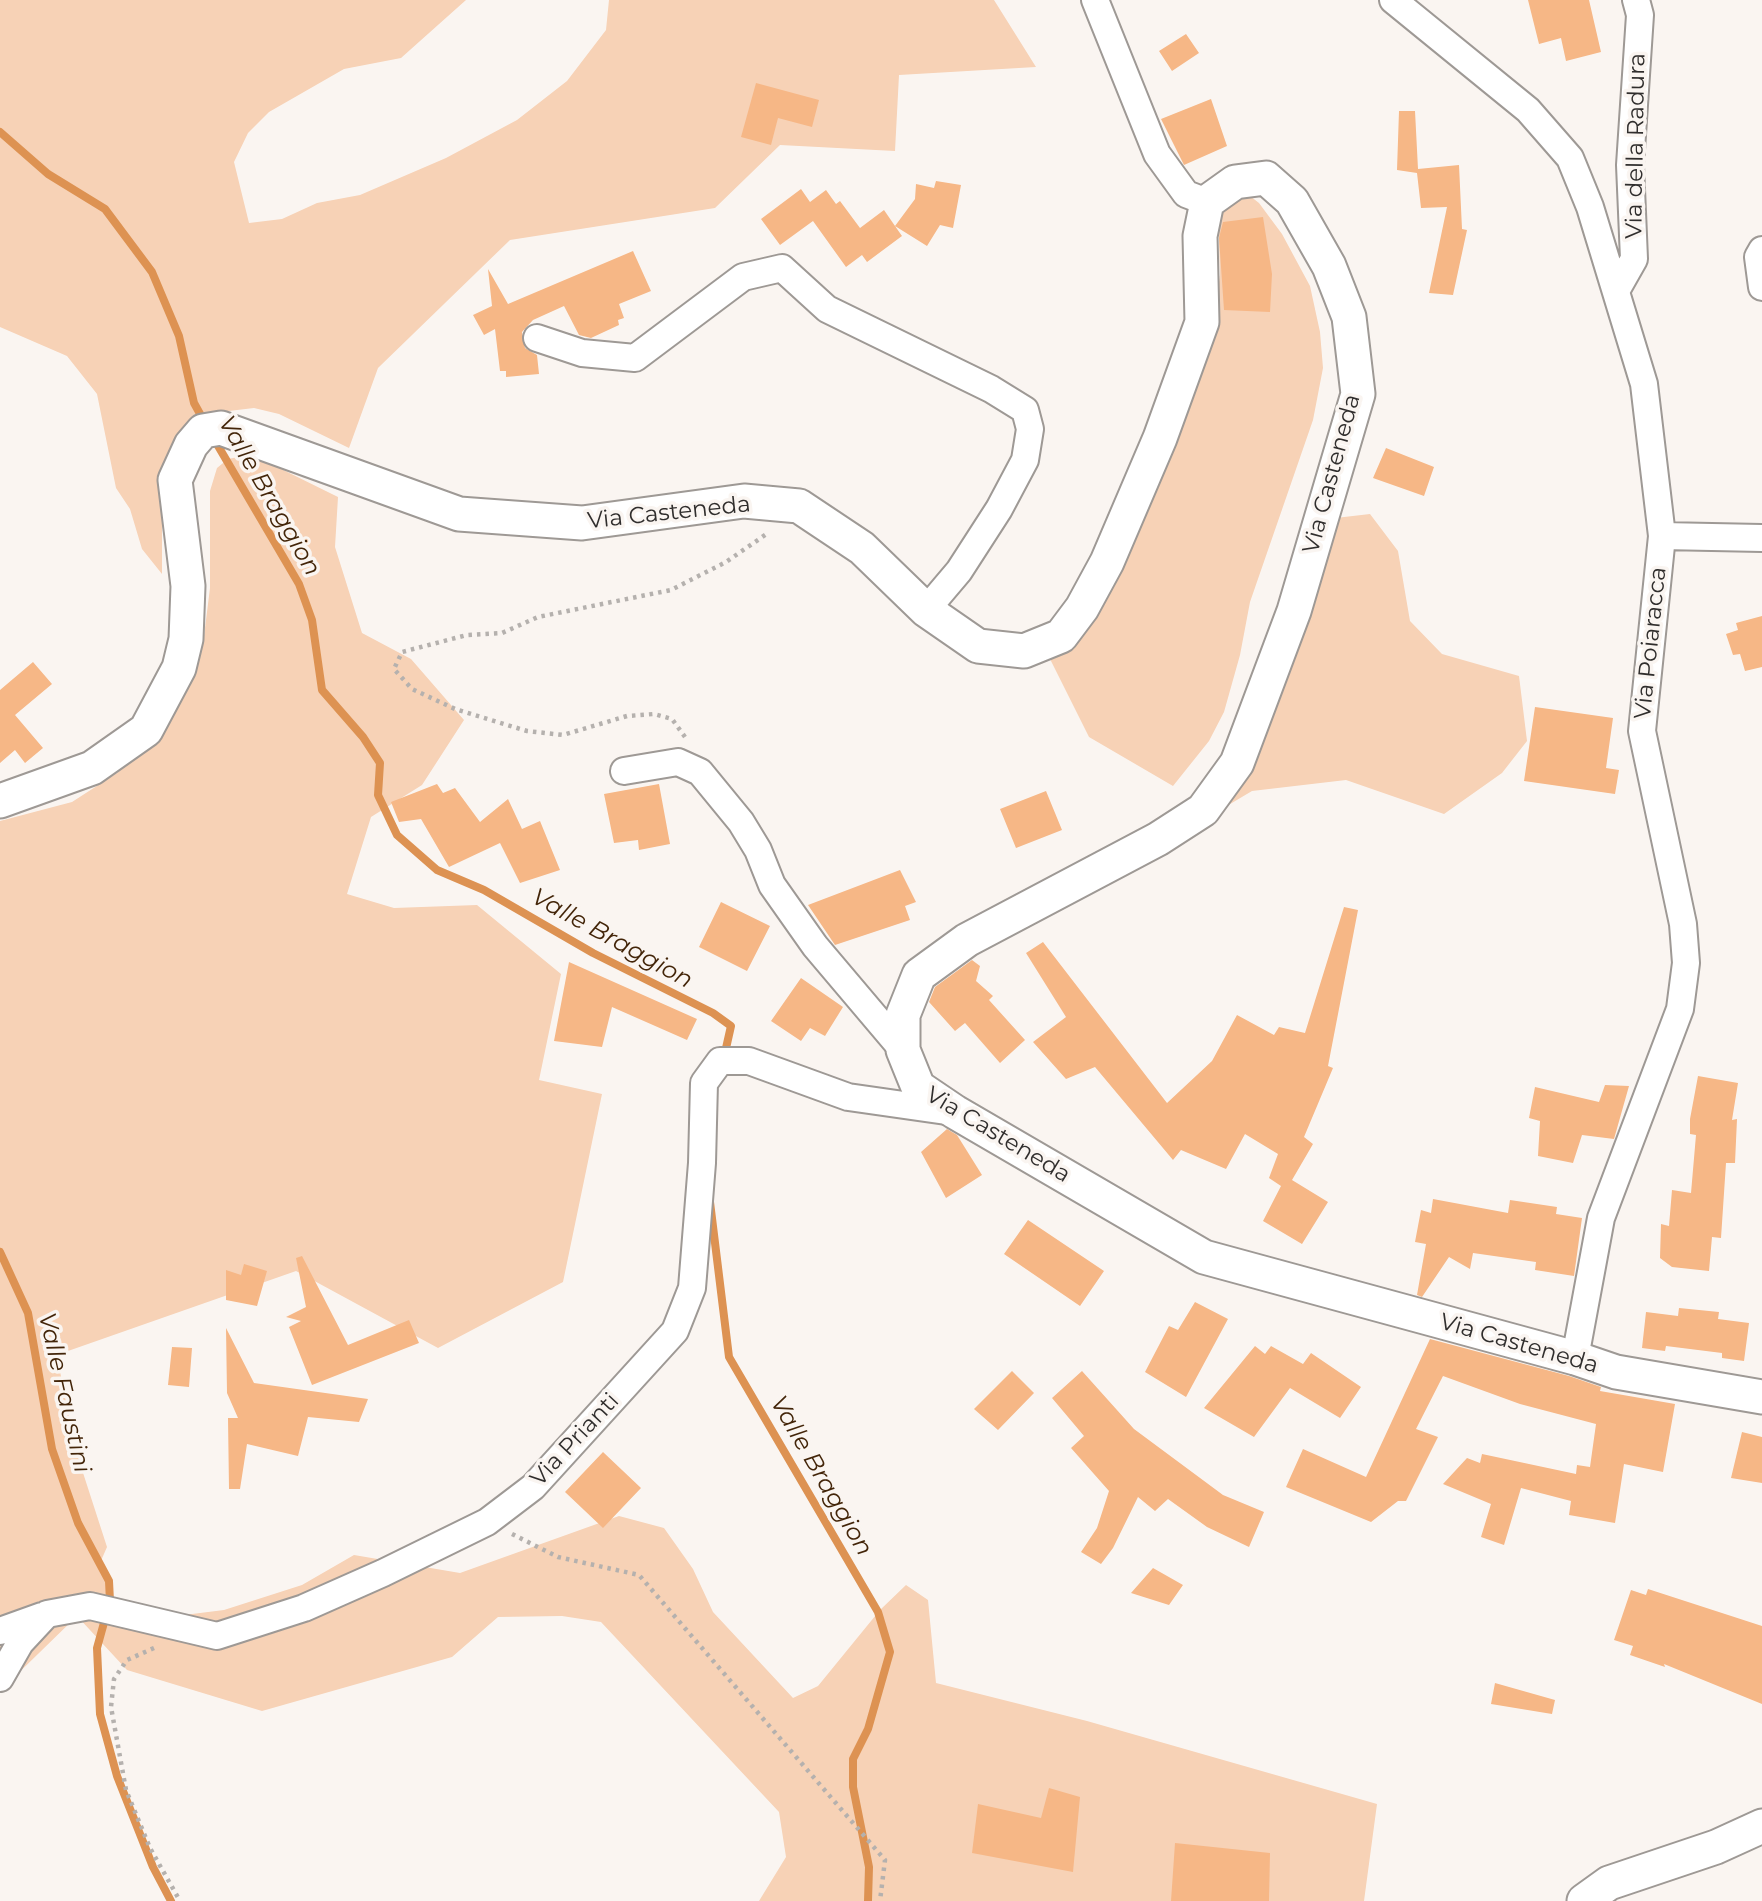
<!DOCTYPE html>
<style>
body{margin:0}
canvas{display:block;background:#faf5f1}
</style>
<canvas width="1762" height="1901"></canvas>
<script>
const c = document.querySelector('canvas').getContext('2d');
c.lineJoin = 'round';
function paint(path, color) {
  c.fillStyle = color;
  c.fill(path, 'evenodd');
}
function shape(rows) {
  const path = new Path2D();
  for (const r of rows) {
    path.moveTo(r[0], r[1]);
    for (let i = 2; i < r.length; i += 2) path.lineTo(r[i], r[i + 1]);
  }
  return path;
}
function stroke(path, color, width, dash) {
  c.strokeStyle = color;
  c.lineWidth = width;
  c.lineCap = dash ? 'butt' : 'round';
  c.setLineDash(dash || []);
  c.stroke(path);
}
function label(font, color, halo, rows, align = 'center') {
  c.font = font + ' Montserrat,sans-serif';
  c.lineWidth = 7;
  c.setLineDash([]);
  c.textBaseline = 'middle';
  c.strokeStyle = halo;
  c.fillStyle = color;
  for (const [text, x, y, turn = 0] of rows) {
    c.save();
    c.translate(x, y);
    c.rotate((+turn || 0) * Math.PI / 180);
    c.textAlign = isNaN(turn) ? turn : align;
    if (halo) c.strokeText(text, 0, 0);
    c.fillText(text, 0, 0);
    c.restore();
  }
}
const green = shape([
 [0,0,466,0,401,58,344,69,269,112,248,133,234,162,249,223,282,219,317,203,360,195,446,158,517,120,567,81,606,30,609,0,994,0,1036,67,899,75,895,151,780,145,715,208,510,240,378,368,349,448,279,414,254,408,212,413,162,485,162,574,142,549,130,509,116,488,97,394,67,356,0,327],
 [1241,189,1259,203,1282,234,1310,286,1320,332,1323,368,1313,420,1250,602,1240,655,1224,712,1209,741,1173,786,1089,737,1046,651,1215,315,1220,274,1218,208],
 [248,455,263,460,338,497,335,547,362,633,411,659,464,720,422,785,371,817,347,894,394,908,477,905,561,974,539,1080,602,1094,563,1282,438,1348,296,1271,68,1351,59,1366,75,1448,107,1547,100,1563,110,1581,113,1602,184,1615,224,1610,302,1585,354,1555,460,1573,619,1516,664,1528,693,1569,713,1612,793,1698,818,1686,880,1610,906,1585,928,1600,936,1683,1087,1721,1377,1804,1364,1901,759,1901,786,1857,779,1812,601,1622,562,1616,498,1617,452,1657,262,1711,127,1670,77,1616,0,1691,0,821,72,802,117,773,155,739,178,704,204,636,210,588,210,491,217,468,228,459],
 [1370,514,1398,551,1410,621,1442,654,1519,676,1527,741,1502,773,1444,814,1346,780,1252,791,1210,816,1248,768,1268,730,1327,519]
]);
const stream = shape([
 [0,132,48,174,105,209,152,272,179,336,194,403,204,421],
 [214,439,299,584,312,620,322,690,363,737,380,763,378,795,397,835,437,870,484,890,593,953,713,1013,731,1026,724,1057],
 [710,1202,729,1357,878,1612,890,1652,868,1729,853,1759,853,1787,869,1867,868,1901],
 [0,1252,28,1313,52,1449,78,1523,109,1581,110,1601,97,1648,100,1714,117,1776,153,1867,171,1901]
]);
const building = shape([
 [1528,0,1589,0,1601,52,1566,61,1561,38,1539,44],
 [1186,34,1199,53,1172,71,1159,51],
 [756,83,819,100,812,127,778,118,771,145,741,137],
 [1211,99,1227,146,1184,165,1161,119],
 [1399,111,1415,111,1418,169,1459,165,1462,229,1467,230,1453,295,1429,293,1447,207,1421,208,1417,173,1397,170],
 [936,181,961,185,953,228,940,225,927,246,895,226,902,236,867,262,862,255,846,267,813,221,780,245,761,219,801,189,810,202,826,190,836,204,840,201,860,228,884,210,895,226,915,199,916,184,934,188],
 [1263,217,1272,274,1270,312,1224,310,1219,238,1223,222],
 [633,251,651,291,619,304,624,318,618,320,619,325,591,338,579,335,564,306,533,320,522,332,525,348,537,355,539,374,506,377,506,371,500,371,495,329,484,335,473,315,492,306,488,269,508,304],
 [1386,448,1434,467,1424,496,1373,478],
 [1762,616,1762,667,1745,671,1740,654,1733,655,1726,634,1738,630,1736,623],
 [33,662,52,684,15,715,43,748,25,763,15,750,0,763,0,690],
 [1535,707,1613,718,1606,768,1619,770,1615,794,1524,781],
 [437,784,443,793,455,788,480,822,508,799,522,829,540,821,560,870,520,883,500,843,449,867,421,819,399,822,391,802],
 [659,784,670,844,639,850,638,840,614,843,604,794],
 [1046,791,1062,830,1016,848,1000,809],
 [900,870,916,902,905,906,910,920,835,945,808,905],
 [721,902,770,926,747,971,699,947],
 [1344,907,1358,910,1328,1066,1333,1068,1304,1137,1313,1144,1292,1180,1328,1202,1302,1244,1263,1221,1281,1186,1269,1178,1278,1154,1245,1134,1226,1169,1181,1150,1173,1160,1095,1067,1066,1079,1033,1042,1066,1017,1026,953,1043,942,1167,1103,1212,1061,1237,1015,1274,1035,1279,1027,1305,1033],
 [972,960,980,966,976,981,993,996,989,1000,1025,1040,1000,1063,965,1023,955,1031,929,1002,935,987],
 [569,962,697,1019,687,1040,612,1007,602,1047,554,1041],
 [801,978,843,1007,825,1036,810,1028,801,1041,771,1021],
 [1698,1076,1738,1083,1732,1120,1737,1119,1735,1163,1726,1163,1721,1238,1712,1237,1709,1271,1672,1267,1660,1258,1661,1224,1669,1226,1672,1190,1691,1193,1696,1135,1690,1134,1690,1119],
 [1605,1085,1629,1086,1614,1139,1582,1135,1573,1163,1538,1156,1540,1121,1529,1118,1535,1087,1599,1102],
 [947,1129,957,1135,982,1175,946,1198,921,1152],
 [1433,1199,1508,1213,1510,1200,1557,1207,1556,1214,1582,1218,1574,1276,1535,1270,1536,1262,1473,1253,1470,1269,1449,1257,1422,1297,1417,1295,1426,1244,1415,1242,1421,1210,1431,1213],
 [1028,1220,1104,1271,1080,1306,1004,1254],
 [302,1256,348,1345,409,1320,419,1343,312,1385,289,1327,301,1321,286,1317,306,1307,296,1258],
 [244,1264,267,1271,257,1306,226,1300,226,1270,241,1275],
 [1195,1302,1228,1319,1186,1397,1145,1372,1169,1326,1178,1330],
 [1679,1308,1719,1312,1718,1319,1749,1323,1744,1361,1722,1358,1722,1353,1666,1346,1665,1351,1642,1348,1646,1312,1678,1316],
 [226,1328,254,1383,368,1399,359,1422,308,1417,298,1456,247,1444,240,1489,229,1489,228,1418,238,1418,227,1393],
 [1430,1339,1569,1376,1601,1387,1600,1391,1675,1404,1663,1472,1624,1464,1615,1523,1569,1515,1571,1501,1521,1488,1504,1545,1481,1537,1491,1504,1443,1484,1467,1458,1480,1463,1482,1454,1576,1474,1577,1465,1590,1467,1596,1424,1520,1404,1443,1376,1416,1429,1438,1437,1406,1501,1398,1501,1371,1522,1286,1487,1303,1449,1366,1477],
 [1255,1346,1265,1354,1271,1346,1303,1364,1311,1353,1361,1387,1340,1418,1290,1388,1254,1437,1204,1408],
 [172,1347,192,1348,189,1387,168,1385],
 [1012,1371,1034,1393,998,1430,974,1409],
 [1082,1371,1134,1429,1223,1495,1264,1512,1249,1547,1207,1527,1168,1499,1155,1511,1138,1497,1113,1548,1101,1564,1081,1552,1097,1528,1109,1491,1071,1448,1084,1436,1052,1398],
 [1742,1432,1762,1437,1762,1483,1731,1478],
 [603,1452,641,1488,603,1528,565,1492],
 [1153,1568,1183,1585,1169,1605,1131,1593],
 [1648,1589,1762,1626,1762,1704,1664,1664,1665,1667,1630,1655,1633,1646,1614,1640,1631,1590,1646,1595],
 [1495,1683,1555,1700,1552,1714,1491,1704],
 [1049,1788,1080,1797,1073,1872,972,1853,978,1804,1041,1818],
 [1175,1843,1270,1853,1269,1901,1171,1901]
]);
const path = shape([
 [685,737,672,719,654,714,627,716,563,735,527,731,455,709,412,689,394,669,402,652,467,635,502,633,538,617,671,590,726,562,768,533],
 [512,1534,558,1557,639,1575,885,1860,880,1901],
 [154,1648,127,1660,114,1679,111,1707,126,1790,150,1848,180,1901]
]);
const minor = shape([
 [1095,0,1157,154,1186,194,1207,202],
 [1393,0,1528,110,1570,158,1590,207,1644,384,1662,536,1642,731,1683,924,1686,963,1680,1009,1601,1218,1575,1358],
 [1762,250,1758,257,1762,287],
 [1617,289,1634,259,1630,165,1640,15,1636,0],
 [537,338,582,353,635,358,743,277,782,268,827,309,991,389,1025,410,1030,429,1025,460,999,509,959,571,926,610],
 [1662,536,1762,538],
 [624,771,678,762,700,772,741,822,758,850,772,885,815,946,903,1050],
 [0,1631,42,1616],
 [0,1678,20,1643,47,1614,90,1606,217,1636,304,1608,383,1573,487,1522,533,1487,675,1331,692,1288,702,1163,704,1083,720,1061,749,1061,848,1097,953,1112]
]);
const tertiary = shape([
 [0,801,92,768,146,730,179,668,186,639,188,586,175,480,191,445,203,431,221,428,459,514,582,523,744,501,799,506,862,548,926,610,978,646,1024,651,1061,636,1082,608,1107,562,1160,438,1202,322,1200,236,1207,202,1235,182,1266,178,1292,201,1329,266,1349,317,1358,394,1294,611,1237,763,1203,810,1158,839,967,940,919,975,903,1015,903,1050,918,1087,955,1112,1204,1257,1575,1358,1616,1372,1762,1397],
 [1584,1901,1609,1883,1716,1847,1762,1826]
]);
const streetNames = [
 ["Via della Radura",1636,146,-89],
 ["Via Casteneda",1332,474,-75],
 ["Via Casteneda",669,513,-6],
 ["Via Poiaracca",1651,643,-84],
 ["Via Casteneda",998,1135,31],
 ["Via Casteneda",1519,1344,16],
 ["Via Prianti",575,1440,-47]
];
const waterNames = [
 ["Valle Braggion",269,496,60],
 ["Valle Braggion",612,939,29],
 ["Valle Faustini",64,1393,77],
 ["Valle Braggion",821,1476,60]
];
paint(green, '#f7d2b6');
stroke(stream, '#dd9252', 8);
paint(building, '#f6b786');
stroke(minor, '#9e9995', 30);
stroke(tertiary, '#9e9995', 37);
stroke(path, '#b5b1ae', 4.5, [3.5, 5]);
stroke(minor, '#fff', 26);
stroke(tertiary, '#fff', 33);
label('23px', '#302e2d', '#faf5f1', streetNames);
label('italic 24px', '#432509', '#faf5f1', waterNames);
</script>
